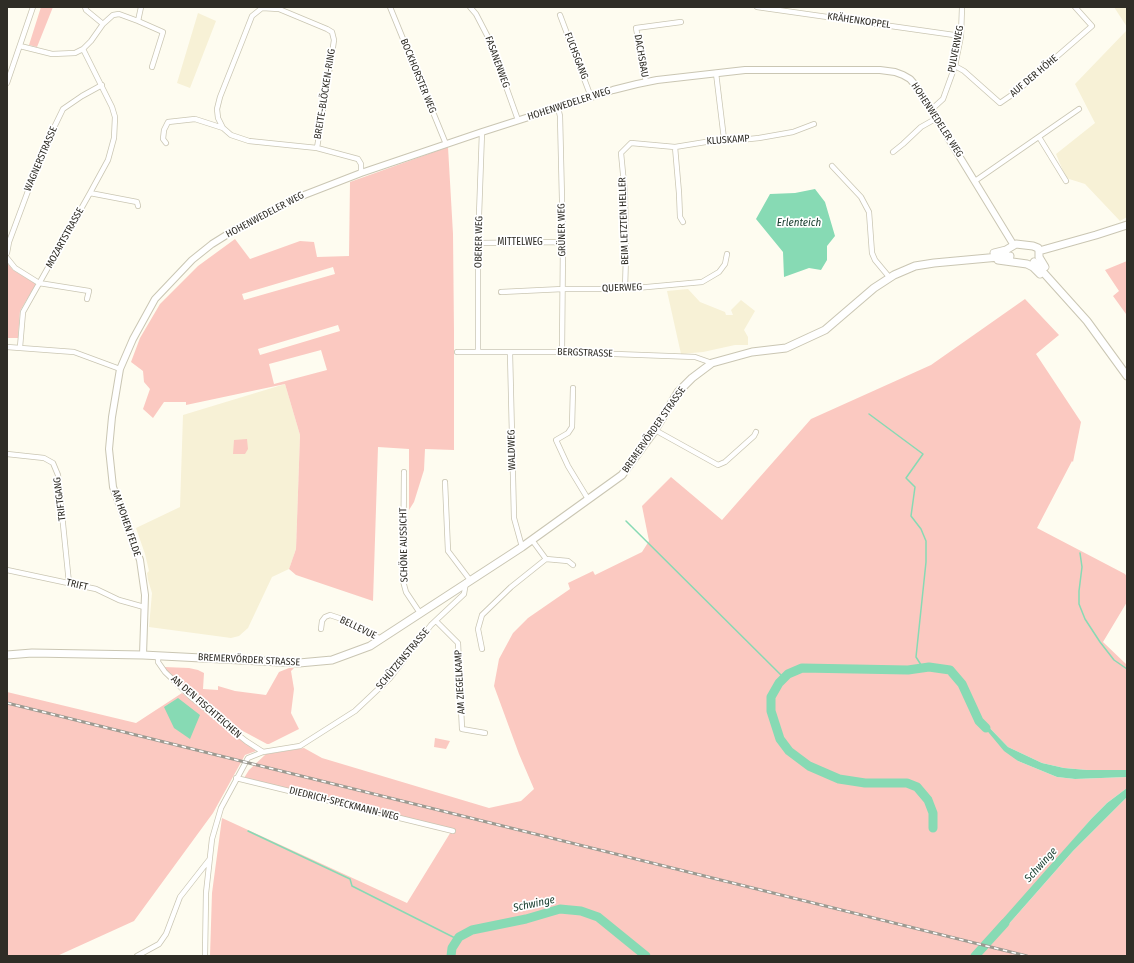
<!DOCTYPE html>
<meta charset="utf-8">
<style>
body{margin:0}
#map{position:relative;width:1134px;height:963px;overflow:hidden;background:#fefcf0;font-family:"Fira Sans Condensed",sans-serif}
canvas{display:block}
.frame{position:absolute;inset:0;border:8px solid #2f2d26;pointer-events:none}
</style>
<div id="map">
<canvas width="1134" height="963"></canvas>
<div class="frame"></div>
</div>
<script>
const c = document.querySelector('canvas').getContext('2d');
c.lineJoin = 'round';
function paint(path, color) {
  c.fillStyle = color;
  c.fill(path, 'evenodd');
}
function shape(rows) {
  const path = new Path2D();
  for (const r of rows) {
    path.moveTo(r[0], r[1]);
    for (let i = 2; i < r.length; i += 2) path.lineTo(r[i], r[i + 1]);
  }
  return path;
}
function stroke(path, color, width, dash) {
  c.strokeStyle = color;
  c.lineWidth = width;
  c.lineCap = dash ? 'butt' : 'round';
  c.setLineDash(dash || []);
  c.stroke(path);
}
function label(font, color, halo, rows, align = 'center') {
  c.font = font + ' "Fira Sans Condensed",sans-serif';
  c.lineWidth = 3.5;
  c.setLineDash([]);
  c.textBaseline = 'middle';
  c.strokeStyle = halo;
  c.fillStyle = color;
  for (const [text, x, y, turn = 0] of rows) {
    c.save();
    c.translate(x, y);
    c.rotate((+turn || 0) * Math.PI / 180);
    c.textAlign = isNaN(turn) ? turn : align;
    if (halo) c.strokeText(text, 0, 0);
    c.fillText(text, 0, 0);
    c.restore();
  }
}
const built = shape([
 [1114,7,1127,7,1127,27],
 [198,13,216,21,190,88,177,83],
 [1127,30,1127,217,1120,221,1085,184,1066,178,1056,154,1095,123,1075,84],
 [688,289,700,302,725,312,726,315,733,315,731,310,741,300,755,311,744,330,748,337,748,345,735,345,703,352,681,354,667,291],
 [285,384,300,435,296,549,289,569,272,577,248,628,239,636,231,638,149,627,152,593,148,580,147,573,149,571,145,554,136,528,180,507,183,415]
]);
const green = shape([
 [41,7,53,7,37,47,29,45],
 [448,147,453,234,454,332,454,450,425,449,424,470,414,502,409,510,409,449,378,447,373,601,296,575,289,569,296,549,300,435,285,384,186,405,186,402,164,402,153,418,143,409,150,389,144,382,143,371,131,362,140,338,160,304,198,266,235,239,250,259,300,241,314,242,317,257,349,256,350,182],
 [333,267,335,274,244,300,242,294],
 [338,325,340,331,260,355,258,349],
 [321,350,327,370,274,384,269,364],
 [1127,261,1127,313,1126,314,1113,296,1119,291,1105,270],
 [7,263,13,270,36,284,20,311,18,338,7,338],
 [1025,299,1059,335,1036,354,1081,422,1073,462,1072,461,1037,528,1125,574,1127,577,1127,602,1103,642,1127,665,1127,770,1087,770,1064,768,1042,763,1008,747,982,720,966,692,979,721,1018,761,1057,777,1075,779,1127,777,1127,788,1107,803,1092,818,1069,845,997,931,1000,934,1073,851,1127,797,1127,956,210,956,212,893,222,818,407,903,452,830,244,778,249,770,266,754,304,748,322,758,489,808,521,801,534,789,519,754,494,686,499,659,513,633,528,618,570,589,568,583,593,571,595,575,642,552,649,541,642,506,671,477,722,520,811,419,931,365],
 [247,439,248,449,245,454,233,454,234,440],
 [164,667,189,668,198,670,204,673,203,689,218,690,218,686,235,691,266,695,279,672,289,668,294,668,291,671,294,689,291,713,299,729,269,744,267,744,228,723,165,669],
 [7,692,136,723,182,693,222,726,256,751,245,755,213,813,134,921,57,956,7,956],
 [435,738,450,741,446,749,434,747]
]);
const water = shape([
 [815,189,825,202,835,236,827,246,827,260,821,270,809,268,784,277,783,252,756,219,770,194,795,193],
 [962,684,982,720,1008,747,1042,763,1064,768,1087,770,1127,770,1127,777,1075,779,1057,777,1018,761,1004,751,979,721],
 [178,698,200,715,190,739,174,728,164,707],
 [1127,788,1127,797,1073,851,1000,934,997,931,993,930,1092,818,1107,803]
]);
const stream = shape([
 [869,414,923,454,906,478,915,487,911,516,921,529,926,541,926,562,916,657,923,668],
 [626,521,784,678],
 [1080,553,1082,567,1079,591,1079,604,1085,619,1100,642,1114,660,1127,669],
 [248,831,350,879,352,886,457,939]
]);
const river = shape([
 [933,828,933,813,928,800,917,787,907,783,865,783,839,779,809,766,789,751,780,739,771,711,771,697,779,683,788,674,802,668,908,670,929,667,950,670,962,684,979,721,986,728],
 [451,956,452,948,459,937,472,930,526,919,560,909,581,911,598,917,646,956],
 [975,956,1005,923]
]);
const minor = shape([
 [85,7,86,10,103,24],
 [390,7,446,144],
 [470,7,476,14,489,39,518,120],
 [757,7,961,36],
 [560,15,591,97],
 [138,21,163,32,152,67],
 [20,46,52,54,75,53,83,49,91,41,103,24,113,15,119,14,138,21,141,7],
 [955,66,964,71,1000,103,1016,92,1092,26,1075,7],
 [716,73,724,139],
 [646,82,636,28,681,22],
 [7,83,33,7],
 [558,108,560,116,563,242,562,352],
 [932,109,943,99,955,66,961,36,962,7],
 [1039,137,1066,181],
 [166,143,163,139,164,130,168,122,195,119,223,128],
 [675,147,679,193,680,217,683,222],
 [317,148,249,141,231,135,223,128,218,118,217,109,220,97,243,39,252,16,262,8,279,9,327,29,332,32,334,40,333,47,317,148,358,159,361,164,361,173],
 [893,152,903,144,921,127,937,118],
 [832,166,861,197,869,212,872,253,875,260,890,278],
 [975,181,1079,109],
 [90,193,137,202,138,206],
 [478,243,563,242],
 [7,253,9,242,28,191,46,144,63,109,82,96,102,85],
 [7,258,15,268,39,283,89,291,87,299],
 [625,289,626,255,625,194,621,153,631,143,675,147,724,139,740,140,759,138,793,132,814,124],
 [501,292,563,289,625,289,702,282,719,272,725,264,727,254],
 [7,347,74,352,120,369],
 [20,347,23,312,90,193,108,160,114,138,115,117,112,107,83,49],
 [457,352,562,352,695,357,712,363],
 [478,352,478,243,482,132],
 [510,353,514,518,522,547],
 [573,388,572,427,568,433,556,440,568,466,588,499],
 [655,430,718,465,725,462,754,436,756,432],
 [7,454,44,458,53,463,58,475,69,583],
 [404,472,403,581,406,592,420,613],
 [445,482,448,551,470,580],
 [546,559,568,561,573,565],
 [7,570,96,589,119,600,144,607],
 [436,621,458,643,462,729,485,733],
 [321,629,322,621,325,617,330,615,339,618,381,639],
 [482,649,478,629,482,615,511,587,546,559,532,540],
 [158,656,158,662,165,672,192,698,246,741,263,752],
 [236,778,453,831],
 [137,956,159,944,166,934,180,897,209,860],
 [205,956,206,893,212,839,221,808,248,758,263,752,300,746,355,711,390,678,431,625,464,594,466,582]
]);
const tertiary = shape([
 [143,655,145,595,140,560,113,487,109,449,112,417,120,369,133,339,155,299,192,260,212,244,236,229,299,197,361,173,482,132,613,90,637,84,657,80,745,70,880,70,895,72,903,75,910,79,917,87,1013,244]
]);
const secondary = shape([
 [1039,251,1096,235,1127,225],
 [994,253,1006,250,1016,244,1033,246,1038,248,1039,251,1039,257,1045,267],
 [998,260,1027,264,1033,267,1040,274],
 [1034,262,1087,321,1127,376],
 [7,655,32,653,143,655,299,663,332,660,370,646,522,547,622,475,655,430,678,392,692,378,712,363,752,352,786,348,825,330,874,288,894,275,915,266,934,263,1010,256]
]);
const rail = shape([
 [7,703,1027,956]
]);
const streetNames = [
 ["KRÄHENKOPPEL",859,21,8],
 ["PULVERWEG",956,49,-79],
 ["FUCHSGANG",576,56,69],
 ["DACHSBAU",641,56,80],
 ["FASANENWEG",497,62,70],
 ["BOCKHORSTER WEG",418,76,68],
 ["AUF DER HÖHE",1034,76,-40],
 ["BREITE-BLÖCKEN-RING",325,94,-81],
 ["HOHENWEDELER WEG",569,104,-18],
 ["HOHENWEDELER WEG",937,120,57],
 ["KLUSKAMP",728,140,-4],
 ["WAGNERSTRASSE",41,159,-67],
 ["HOHENWEDELER WEG",265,215,-28],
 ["BEIM LETZTEN HELLER",624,221,-92],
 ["GRÜNER WEG",562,230,-91],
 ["MOZARTSTRASSE",65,238,-61],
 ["OBERER WEG",479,242,-89],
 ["MITTELWEG",520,242],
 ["QUERWEG",622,288,-2],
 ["BERGSTRASSE",585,353,2],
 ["BREMERVÖRDER STRASSE",654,430,-55],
 ["WALDWEG",512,450,-91],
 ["TRIFTGANG",60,499,-97],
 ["AM HOHEN FELDE",126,523,71],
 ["SCHÖNE AUSSICHT",404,545,-91],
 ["TRIFT",77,585,13],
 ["BELLEVUE",358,628,26],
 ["SCHÜTZENSTRASSE",403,659,-50],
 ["BREMERVÖRDER STRASSE",249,660,3],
 ["AM ZIEGELKAMP",460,682,-93],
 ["AN DEN FISCHTEICHEN",206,707,41],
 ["DIEDRICH-SPECKMANN-WEG",344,804,14]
];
const waterNames = [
 ["Erlenteich",799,223],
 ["Schwinge",1041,865,-48],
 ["Schwinge",534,904,-12]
];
paint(built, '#f7f1d6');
paint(green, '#fbc9c1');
paint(water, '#87dab4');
stroke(stream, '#87dab4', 1.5);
stroke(river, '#87dab4', 9);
stroke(minor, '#cac6b3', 6);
stroke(tertiary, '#cac6b3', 8);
stroke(secondary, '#cac6b3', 9);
stroke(minor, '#fff', 4.5);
stroke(tertiary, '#fff', 6);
stroke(secondary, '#fff', 7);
stroke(rail, '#9c9a91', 3);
stroke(rail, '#fff', 1.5, [4.5]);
label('10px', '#2f2d26', '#fff', streetNames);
label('italic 11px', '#1c4132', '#fff', waterNames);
</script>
